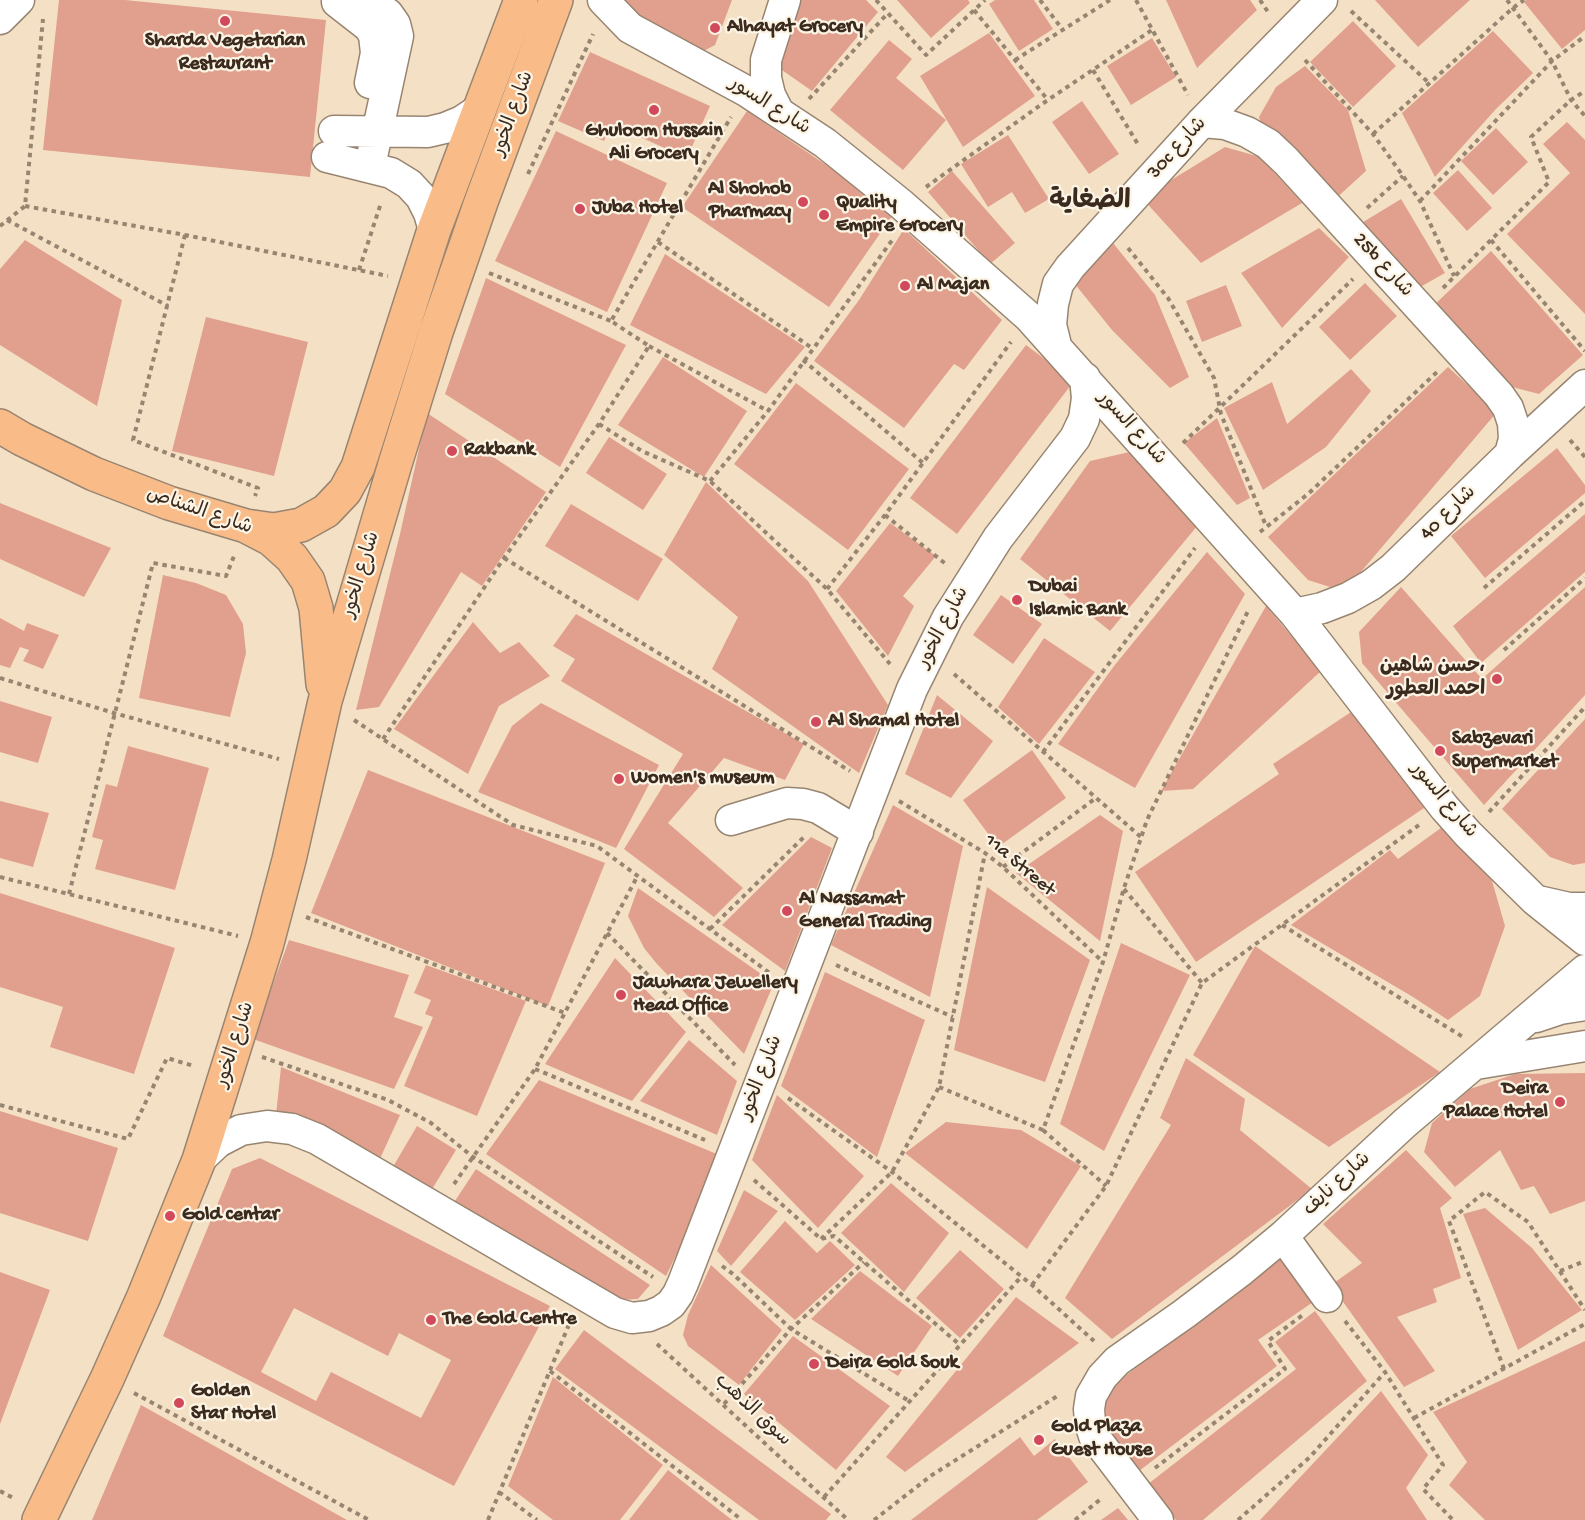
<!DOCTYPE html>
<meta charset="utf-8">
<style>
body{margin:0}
canvas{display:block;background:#f4e0c4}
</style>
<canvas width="1585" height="1520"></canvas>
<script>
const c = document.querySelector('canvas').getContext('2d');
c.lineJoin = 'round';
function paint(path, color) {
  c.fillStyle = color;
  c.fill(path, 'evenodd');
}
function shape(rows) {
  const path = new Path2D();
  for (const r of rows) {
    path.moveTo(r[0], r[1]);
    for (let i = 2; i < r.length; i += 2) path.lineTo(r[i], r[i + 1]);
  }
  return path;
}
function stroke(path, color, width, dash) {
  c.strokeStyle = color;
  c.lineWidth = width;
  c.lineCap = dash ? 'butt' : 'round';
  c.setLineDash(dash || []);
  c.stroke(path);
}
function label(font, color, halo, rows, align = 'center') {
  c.font = font + ' "Gochi Hand","Playpen Sans Arabic",sans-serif';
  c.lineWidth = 4.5;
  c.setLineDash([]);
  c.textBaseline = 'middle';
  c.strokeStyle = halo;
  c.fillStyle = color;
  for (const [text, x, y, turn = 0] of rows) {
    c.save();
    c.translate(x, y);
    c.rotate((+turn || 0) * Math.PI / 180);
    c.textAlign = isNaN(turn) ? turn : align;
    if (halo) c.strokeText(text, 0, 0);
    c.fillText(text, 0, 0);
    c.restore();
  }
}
const building = shape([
 [59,0,125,0,326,20,310,177,43,150],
 [607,0,732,0,715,45,698,54],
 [794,0,866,0,878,12,812,91,779,68],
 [897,0,968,0,970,3,931,38],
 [995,0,1034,0,1053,29,1019,51,989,4],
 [1166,0,1250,0,1257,10,1197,68],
 [1375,0,1470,0,1418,47],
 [1526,0,1585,0,1585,30,1562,49,1524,2],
 [1353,21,1396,66,1353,107,1310,62],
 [1493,31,1533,73,1496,109,1435,177,1402,113],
 [989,33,1035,96,963,147,920,76],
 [1152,38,1176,77,1131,105,1107,66],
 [889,40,912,59,896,78,946,120,903,170,830,110],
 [590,52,710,106,687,158,611,124,604,141,558,121],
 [1305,66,1348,110,1366,171,1332,202,1264,136,1259,117,1276,87],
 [1082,101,1119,154,1089,174,1052,122],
 [747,111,895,212,829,307,682,207],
 [1567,122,1585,140,1585,314,1507,234,1570,173,1543,144],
 [1496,128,1528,162,1493,195,1461,161],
 [556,131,667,183,607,312,495,261],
 [1008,135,1049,199,1025,213,1012,192,988,207,961,164],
 [1225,147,1260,157,1302,203,1201,263,1142,198],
 [1458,170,1492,208,1467,231,1433,193],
 [952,171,1015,243,990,264,928,192],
 [1401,199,1445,273,1413,291,1355,227],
 [1319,228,1349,257,1282,328,1241,273],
 [904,229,1002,320,964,370,954,364,904,428,814,361,859,300],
 [25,240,122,300,97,406,0,345,0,269],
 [1113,243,1155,295,1189,377,1170,388,1112,330,1070,278],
 [1491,251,1583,355,1539,394,1512,387,1432,307],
 [665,254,805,347,766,394,630,325],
 [486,278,626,345,560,467,445,394],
 [1365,283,1397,316,1350,360,1319,327],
 [1226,285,1242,326,1202,342,1186,301],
 [206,317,308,342,274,476,172,451],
 [1026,345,1074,381,957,534,910,498],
 [663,357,747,411,704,477,618,425],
 [1448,367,1497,412,1354,580,1330,587,1308,580,1268,537],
 [1351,369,1371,391,1326,447,1263,490,1224,408,1272,382,1287,424],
 [796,383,909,469,848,550,734,464],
 [427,413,546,492,482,586,461,572,379,707,356,710,400,534],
 [1217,418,1250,498,1237,505,1184,443],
 [609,437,667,474,643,510,586,473],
 [1557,448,1585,485,1585,493,1485,578,1451,536],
 [1134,451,1198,525,1110,631,1020,559,1090,461],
 [706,482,808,581,888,705,859,773,712,669,738,617,664,555],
 [0,503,111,548,84,597,0,559],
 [571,504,663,559,638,601,545,546],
 [1585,514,1585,572,1481,663,1453,626],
 [890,523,936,556,903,596,914,606,888,656,836,591],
 [1207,552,1245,594,1135,788,1058,744,1114,666],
 [163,575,196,583,226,595,243,624,246,653,230,717,139,698],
 [1401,587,1482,679,1585,587,1585,695,1484,805,1362,663,1359,632],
 [1001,595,1042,624,1013,664,973,635],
 [1266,606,1321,671,1193,789,1161,791],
 [576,614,804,744,785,780,724,758,668,823,743,888,714,917,624,849,683,754,561,681,575,659,553,646],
 [0,618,24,631,27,623,59,635,43,669,23,661,29,650,20,647,10,668,0,665],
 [473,622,500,653,519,642,550,676,499,706,468,774,394,729],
 [1044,638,1095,672,1039,744,998,707],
 [937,695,993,741,951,798,905,774],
 [0,701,52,717,38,763,0,752],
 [541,703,659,765,616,848,478,792,512,726],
 [1360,706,1427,806,1196,962,1135,872,1279,774,1273,764],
 [1585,719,1585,863,1573,865,1550,857,1502,809],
 [128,746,209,768,175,890,95,869,103,840,92,837,106,784,117,787],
 [1032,750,1066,798,998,847,963,800],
 [368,770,605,863,548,1006,311,913],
 [0,801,49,813,33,867,0,858],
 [893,805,963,846,930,997,831,945],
 [1100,815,1123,831,1100,941,1016,873],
 [1445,825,1492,881,1505,926,1480,996,1448,1020,1413,997,1291,925,1390,850,1398,859],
 [811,837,832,848,785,971,722,925],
 [987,887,1090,960,1045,1082,954,1050],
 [638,888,774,983,744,1054,657,964,644,948,628,916],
 [0,893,175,948,134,1074,50,1047,63,1007,0,987],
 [289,940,409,975,394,1017,423,1027,394,1089,253,1039],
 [1121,943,1190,975,1104,1151,1060,1124],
 [1255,946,1440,1072,1329,1147,1193,1055],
 [615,958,686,1032,632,1101,545,1064],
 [426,965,526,1001,477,1116,404,1086,433,1017,425,1014,431,1000,414,993],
 [825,972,925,1020,877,1157,781,1086],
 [689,1040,737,1081,717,1135,640,1101],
 [1186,1058,1245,1099,1240,1130,1312,1189,1112,1339,1065,1298,1171,1125,1160,1118],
 [281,1067,400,1115,378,1163,276,1115],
 [1585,1073,1585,1201,1550,1214,1534,1186,1521,1190,1500,1150,1455,1187,1424,1152,1432,1123,1470,1089,1515,1074],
 [539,1080,724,1157,666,1276,486,1154],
 [777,1095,864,1176,818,1228,752,1160],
 [0,1111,118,1148,88,1241,0,1213],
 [946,1122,1021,1130,1081,1166,1027,1249,905,1153],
 [417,1126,456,1150,426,1199,387,1177],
 [1406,1150,1452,1198,1440,1208,1461,1278,1433,1289,1437,1302,1397,1317,1435,1371,1404,1387,1331,1285,1362,1263,1323,1224],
 [260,1158,550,1306,454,1486,163,1336,232,1169],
 [294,1308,388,1356,399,1333,451,1360,421,1418,331,1372,316,1401,261,1372],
 [476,1169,650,1285,638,1299,599,1301,447,1213],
 [891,1183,949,1233,904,1292,841,1233],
 [744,1190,778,1211,731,1266,717,1251],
 [1485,1208,1532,1248,1582,1310,1518,1350,1463,1214],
 [785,1221,817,1253,830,1241,855,1265,795,1320,740,1272],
 [960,1250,1004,1289,960,1338,916,1298],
 [1280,1258,1316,1300,1258,1340,1277,1366,1139,1471,1107,1431,1105,1401,1116,1383],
 [711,1265,782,1330,739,1385,688,1346,683,1335,688,1315],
 [860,1271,932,1326,898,1376,811,1319],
 [0,1272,50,1290,0,1424],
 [1016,1297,1079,1343,905,1472,886,1457],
 [1315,1311,1367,1381,1203,1520,1176,1520,1148,1484,1296,1369,1275,1342],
 [584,1330,831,1514,826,1520,759,1520,555,1369],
 [793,1336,890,1406,836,1470,744,1394],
 [1585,1341,1585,1520,1485,1520,1449,1485,1467,1462,1433,1412],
 [553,1377,663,1465,620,1520,553,1520,508,1486],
 [1381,1391,1428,1455,1406,1488,1427,1520,1260,1520],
 [141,1405,347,1520,92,1520],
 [1020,1437,1034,1456,1055,1439,1088,1482,1037,1520,911,1520],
 [668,1470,732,1520,629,1520],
 [1118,1508,1128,1520,1101,1520]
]);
const path = shape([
 [876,0,926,55,985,0],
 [1040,0,1063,30],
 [1136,0,1188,95],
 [1260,0,1268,12],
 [1507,0,1552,61,1571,100,1585,116],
 [974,10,1048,100],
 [1351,11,1429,83],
 [1015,60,1110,0],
 [1305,60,1373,134,1403,176,1420,201,1454,276],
 [1093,70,1139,146],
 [809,99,888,13],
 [1373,134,1513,8,1524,0],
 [528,174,593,34],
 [926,187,1042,104,1152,30],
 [1420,201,1552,61,1585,36],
 [25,206,185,235,388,276],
 [1367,208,1403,176],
 [7,220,168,306],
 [0,226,25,206,43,19],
 [185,235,133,440,258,488,255,496],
 [1491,240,1585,351],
 [658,242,812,348],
 [1128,248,1168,298,1214,378,1221,414,1266,526],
 [359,270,381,203],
 [489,273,611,321],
 [1443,288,1549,182,1531,137,1571,100,1585,91],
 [649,346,768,411],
 [803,360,923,463],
 [599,424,642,451,710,481,827,589,890,664],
 [1570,440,1585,457],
 [1183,443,1353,279],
 [710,481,768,411,893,239],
 [885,515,947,565],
 [1260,532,1308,494,1437,372],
 [504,558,850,771],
 [1484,588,1585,501],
 [827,589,885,515,1011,342],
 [1504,650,1585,578],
 [954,674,1141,837],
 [0,678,114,713,279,759],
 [354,720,513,825,597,846,771,974],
 [383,739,504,558,599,424,649,346,611,321,731,117],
 [1043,752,1195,548],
 [899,801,985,853,1003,867,1103,962],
 [1489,812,1585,707],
 [1003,867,1096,798],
 [0,877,238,936],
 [1124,889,1202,983],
 [69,894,153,563,226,576,234,556],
 [306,917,565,1013],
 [1282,925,1463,1037],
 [710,929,806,835],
 [607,933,735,1065],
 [836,965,953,1017],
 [262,1057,388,1100,431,1123,473,1157,653,1277],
 [535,1069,705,1140],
 [939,1087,1043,1130,1103,962,1124,888,1147,820,1249,609],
 [788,1098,892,1172,1032,1285,1094,1341],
 [0,1105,128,1139,167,1058,194,1066],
 [1043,1130,1106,1186],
 [754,1180,821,1239,834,1236,960,1345],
 [454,1184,535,1069,638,875],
 [821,1239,892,1172,939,1087,985,853],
 [722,1266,733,1274,791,1329,909,1401],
 [1560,1271,1585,1261],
 [1032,1285,1106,1186,1202,983,1419,825],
 [1345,1321,1385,1372,1443,1465,1423,1489,1453,1520],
 [657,1344,848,1520],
 [1504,1369,1449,1221,1485,1192,1528,1222,1585,1310],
 [550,1371,742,1520],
 [134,1393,369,1520],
 [724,1404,791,1329,864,1262],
 [1414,1418,1585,1324],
 [1155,1468,1285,1369,1268,1341,1304,1314],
 [0,1491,15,1499],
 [499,1492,537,1520],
 [824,1497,1021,1277],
 [488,1520,570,1322],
 [874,1520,932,1475,1059,1395],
 [1075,1520,1102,1498],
 [1238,1520,1310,1457,1385,1372]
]);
const minor = shape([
 [343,0,378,7,388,14,395,24,398,36,370,166],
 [603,0,630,28,746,91,825,143,901,204,1029,317,1295,614,1444,807,1468,834,1535,900,1585,940],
 [337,2,369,27,374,35,376,53,370,83],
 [0,19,19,0],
 [778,111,770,95,766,78,766,60,785,0],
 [1202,122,1225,124,1247,132,1268,144,1286,161,1499,395,1508,408,1513,423,1514,439,1510,454],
 [334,131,428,132,445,128,462,121,477,111],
 [327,157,391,173,409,184,421,197,429,213,434,230],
 [1056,345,1051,325,1053,304,1058,284,1070,267,1202,122,1322,0],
 [1295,614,1322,608,1348,598,1371,585,1393,568,1510,454,1585,385],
 [731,820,787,803,803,804,818,808,858,832],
 [1538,901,1569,908,1585,908],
 [1536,1017,1560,1009,1585,1005],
 [1476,1064,1585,1046],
 [199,1160,218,1142,241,1130,267,1126,292,1129,317,1139,615,1313,632,1318,649,1316,661,1311,671,1304,678,1294,683,1283,912,689,948,617,998,538,1075,438,1084,419,1087,398,1085,378],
 [1283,1236,1327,1297],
 [1158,1520,1094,1436,1090,1423,1089,1409,1091,1396,1102,1377,1117,1361,1184,1314,1242,1270,1283,1236,1405,1123,1585,970]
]);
const major = shape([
 [0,426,22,439,94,474,169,503,246,526,271,539,292,558,308,581,316,608,323,684],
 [246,526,274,530,301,525,326,511,345,491,358,467,434,230,521,0],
 [39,1520,107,1379,144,1296,199,1160,267,943,289,860,325,701,395,464,436,332,481,202,556,0]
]);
const markers = [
 [225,21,6,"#d1495b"],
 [715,28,6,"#d1495b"],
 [654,110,6,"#d1495b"],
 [803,202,6,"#d1495b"],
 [580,209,6,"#d1495b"],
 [824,215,6,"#d1495b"],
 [905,286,6,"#d1495b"],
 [452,451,6,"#d1495b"],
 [1017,600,6,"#d1495b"],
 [1497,679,6,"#d1495b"],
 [816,722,6,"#d1495b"],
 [1440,751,6,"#d1495b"],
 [619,779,6,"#d1495b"],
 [787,911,6,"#d1495b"],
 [621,995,6,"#d1495b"],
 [1560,1102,6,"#d1495b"],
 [170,1216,6,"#d1495b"],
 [431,1320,6,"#d1495b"],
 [814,1364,6,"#d1495b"],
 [179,1403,6,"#d1495b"],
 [1039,1440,6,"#d1495b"]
];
const poiNames = [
 ["Alhayat Grocery",727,28],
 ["Sharda Vegetarian",225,42,"center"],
 ["Restaurant",225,65,"center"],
 ["Ghuloom Hussain",654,132,"center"],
 ["Ali Grocery",654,155,"center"],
 ["Al Shohob",791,190,"right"],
 ["Pharmacy",791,213,"right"],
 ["Quality",836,204],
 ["Empire Grocery",836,227],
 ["Juba Hotel",592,209],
 ["Al Majan",917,286],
 ["Rakbank",464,451],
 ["Dubai",1029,588],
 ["Islamic Bank",1029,611],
 ["حسن شاهين،",1485,668,"right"],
 ["احمد العطور",1485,691,"right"],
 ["Al Shamal Hotel",828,722],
 ["Sabzevari",1452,740],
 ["Supermarket",1452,763],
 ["Women's museum",631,779],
 ["Al Nassamat",799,900],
 ["General Trading",799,923],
 ["Jawhara Jewellery",633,984],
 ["Head Office",633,1007],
 ["Deira",1548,1090,"right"],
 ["Palace Hotel",1548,1113,"right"],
 ["Gold centar",182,1216],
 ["The Gold Centre",443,1320],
 ["Deira Gold Souk",826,1364],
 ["Golden",191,1392],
 ["Star Hotel",191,1415],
 ["Gold Plaza",1051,1428],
 ["Guest House",1051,1451]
];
const streetNames = [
 ["شارع السور",769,107,32],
 ["شارع الخور",514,114,-70],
 ["30c شارع",1178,149,-47],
 ["25b شارع",1382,266,48],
 ["شارع السور",1131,429,48],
 ["شارع الشناص",199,512,19],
 ["شارع 40",1449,514,-44],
 ["شارع الخور",362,575,-73],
 ["شارع الخور",944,628,-62],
 ["شارع السور",1443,801,50],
 ["11a Street",1019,866,40],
 ["شارع الخور",236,1045,-72],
 ["شارع الخور",762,1078,-69],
 ["شارع نايف",1338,1185,-43],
 ["سوق الذهب",752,1411,43]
];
const districtNames = [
 ["الضغاية",1090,203]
];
paint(building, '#e1a08e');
stroke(minor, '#988571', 33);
stroke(major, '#988571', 36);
stroke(path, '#988571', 4, [4.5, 4.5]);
stroke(minor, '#fff', 30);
stroke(major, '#f9bc89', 33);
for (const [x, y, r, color] of markers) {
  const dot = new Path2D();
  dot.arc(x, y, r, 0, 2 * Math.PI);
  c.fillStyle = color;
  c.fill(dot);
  stroke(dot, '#fcf5e5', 2);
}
label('bold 20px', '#3b2a1e', '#fcf5e5', poiNames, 'left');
label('20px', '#3b2a1e', '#fcf5e5', streetNames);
label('bold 26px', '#3b2a1e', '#fcf5e5', districtNames);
</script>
